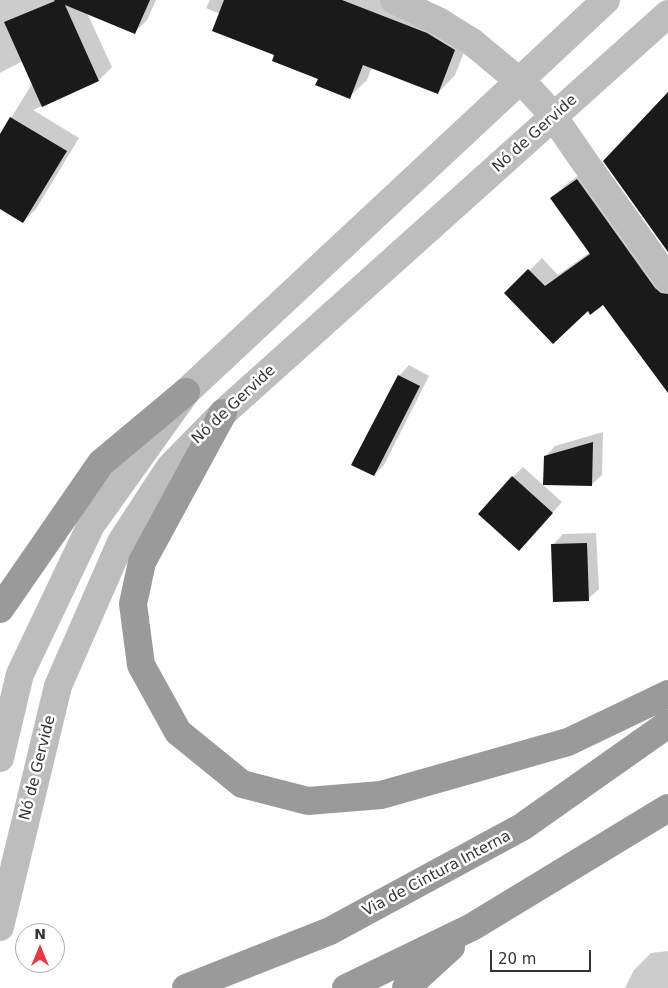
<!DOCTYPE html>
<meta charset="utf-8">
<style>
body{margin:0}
#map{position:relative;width:668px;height:988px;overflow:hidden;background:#fff;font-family:"DejaVu Sans",sans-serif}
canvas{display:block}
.north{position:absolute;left:15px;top:923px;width:50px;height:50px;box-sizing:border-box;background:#fff;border:1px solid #adadad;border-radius:50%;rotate:0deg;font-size:14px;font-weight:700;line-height:20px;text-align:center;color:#333}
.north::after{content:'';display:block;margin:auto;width:18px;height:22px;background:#e63946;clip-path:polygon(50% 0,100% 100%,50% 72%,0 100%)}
.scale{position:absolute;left:490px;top:950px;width:101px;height:22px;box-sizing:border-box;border:2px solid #333;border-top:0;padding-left:6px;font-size:15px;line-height:18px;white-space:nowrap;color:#333;-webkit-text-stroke:4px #fff;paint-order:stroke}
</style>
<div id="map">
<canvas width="668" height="988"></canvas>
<div class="north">N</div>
<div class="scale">20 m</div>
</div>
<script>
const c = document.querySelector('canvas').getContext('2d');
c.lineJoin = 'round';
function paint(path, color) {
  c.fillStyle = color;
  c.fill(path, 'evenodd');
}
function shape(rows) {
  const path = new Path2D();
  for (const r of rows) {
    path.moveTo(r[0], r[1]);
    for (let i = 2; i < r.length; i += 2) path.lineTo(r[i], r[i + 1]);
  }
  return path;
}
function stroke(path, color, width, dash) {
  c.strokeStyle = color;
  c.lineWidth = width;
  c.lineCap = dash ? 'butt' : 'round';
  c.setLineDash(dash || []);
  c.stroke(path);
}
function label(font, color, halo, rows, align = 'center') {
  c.font = font + ' "DejaVu Sans",sans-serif';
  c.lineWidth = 5;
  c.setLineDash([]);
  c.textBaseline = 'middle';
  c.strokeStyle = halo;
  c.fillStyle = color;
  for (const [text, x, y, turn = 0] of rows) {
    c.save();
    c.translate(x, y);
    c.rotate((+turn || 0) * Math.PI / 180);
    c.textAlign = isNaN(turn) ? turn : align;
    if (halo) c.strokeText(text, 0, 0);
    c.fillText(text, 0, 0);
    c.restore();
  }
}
const shadow = shape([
 [0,0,156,0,147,20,134,33,87,13,112,67,99,80,33,110,79,138,36,209,23,222,0,207,0,136,57,43,0,73],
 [210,0,405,0,472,32,455,75,438,93,372,67,367,80,349,97,276,55,220,14,206,8],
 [590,167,668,276,668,363,604,303,588,309,506,293,542,258,558,275,590,252,552,198,564,186],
 [409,365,429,376,384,465,374,475,399,376],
 [603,432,602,475,591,485,545,457,555,446],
 [523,467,562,502,529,539,513,477],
 [596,533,599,589,588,599,553,545,563,534],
 [668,951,668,988,625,988,634,970,651,953]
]);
const building = shape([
 [54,0,150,0,135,34,65,5,99,81,42,107,4,22,55,1],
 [224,0,342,0,427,33,455,50,438,94,363,65,350,99,315,85,318,79,272,61,274,55,212,31],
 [668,92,668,252,603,161],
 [10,117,67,151,23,223,0,209,0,134],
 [577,179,655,288,661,293,668,294,668,393,603,305,590,315,588,311,553,344,504,293,528,269,545,286,590,254,550,198],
 [398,375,420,386,374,476,351,465],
 [593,442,592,486,543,485,544,456],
 [512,476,553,513,519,551,478,514],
 [587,543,589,601,553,602,551,544]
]);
const secondary = shape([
 [394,0,440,22,472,42],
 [584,161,668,279],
 [0,758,20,674,91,525,186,392,606,0],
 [0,927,58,686,121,542,170,467,223,413,668,14]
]);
const highway = shape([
 [223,413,142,562,133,604,141,665,178,732,242,784,308,801,381,795,568,742,668,694],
 [0,609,101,463,186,392],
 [186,988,330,931,522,827,668,724],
 [346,988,472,927,668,808],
 [406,988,451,947]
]);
const secondaryBridge = shape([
 [472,42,531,91,551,113,584,161]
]);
const streetNames = [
 ["Nó de Gervide",535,134,-42],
 ["Nó de Gervide",234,405,-43],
 ["Nó de Gervide",38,768,-76],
 ["Via de Cintura Interna",437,874,-28]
];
paint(shadow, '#0003');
paint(building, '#1a1a1a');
stroke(secondary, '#bdbdbd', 28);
stroke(highway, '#9a9a9a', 28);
stroke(secondaryBridge, '#bdbdbd', 28);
label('15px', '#333', '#fff', streetNames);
</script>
